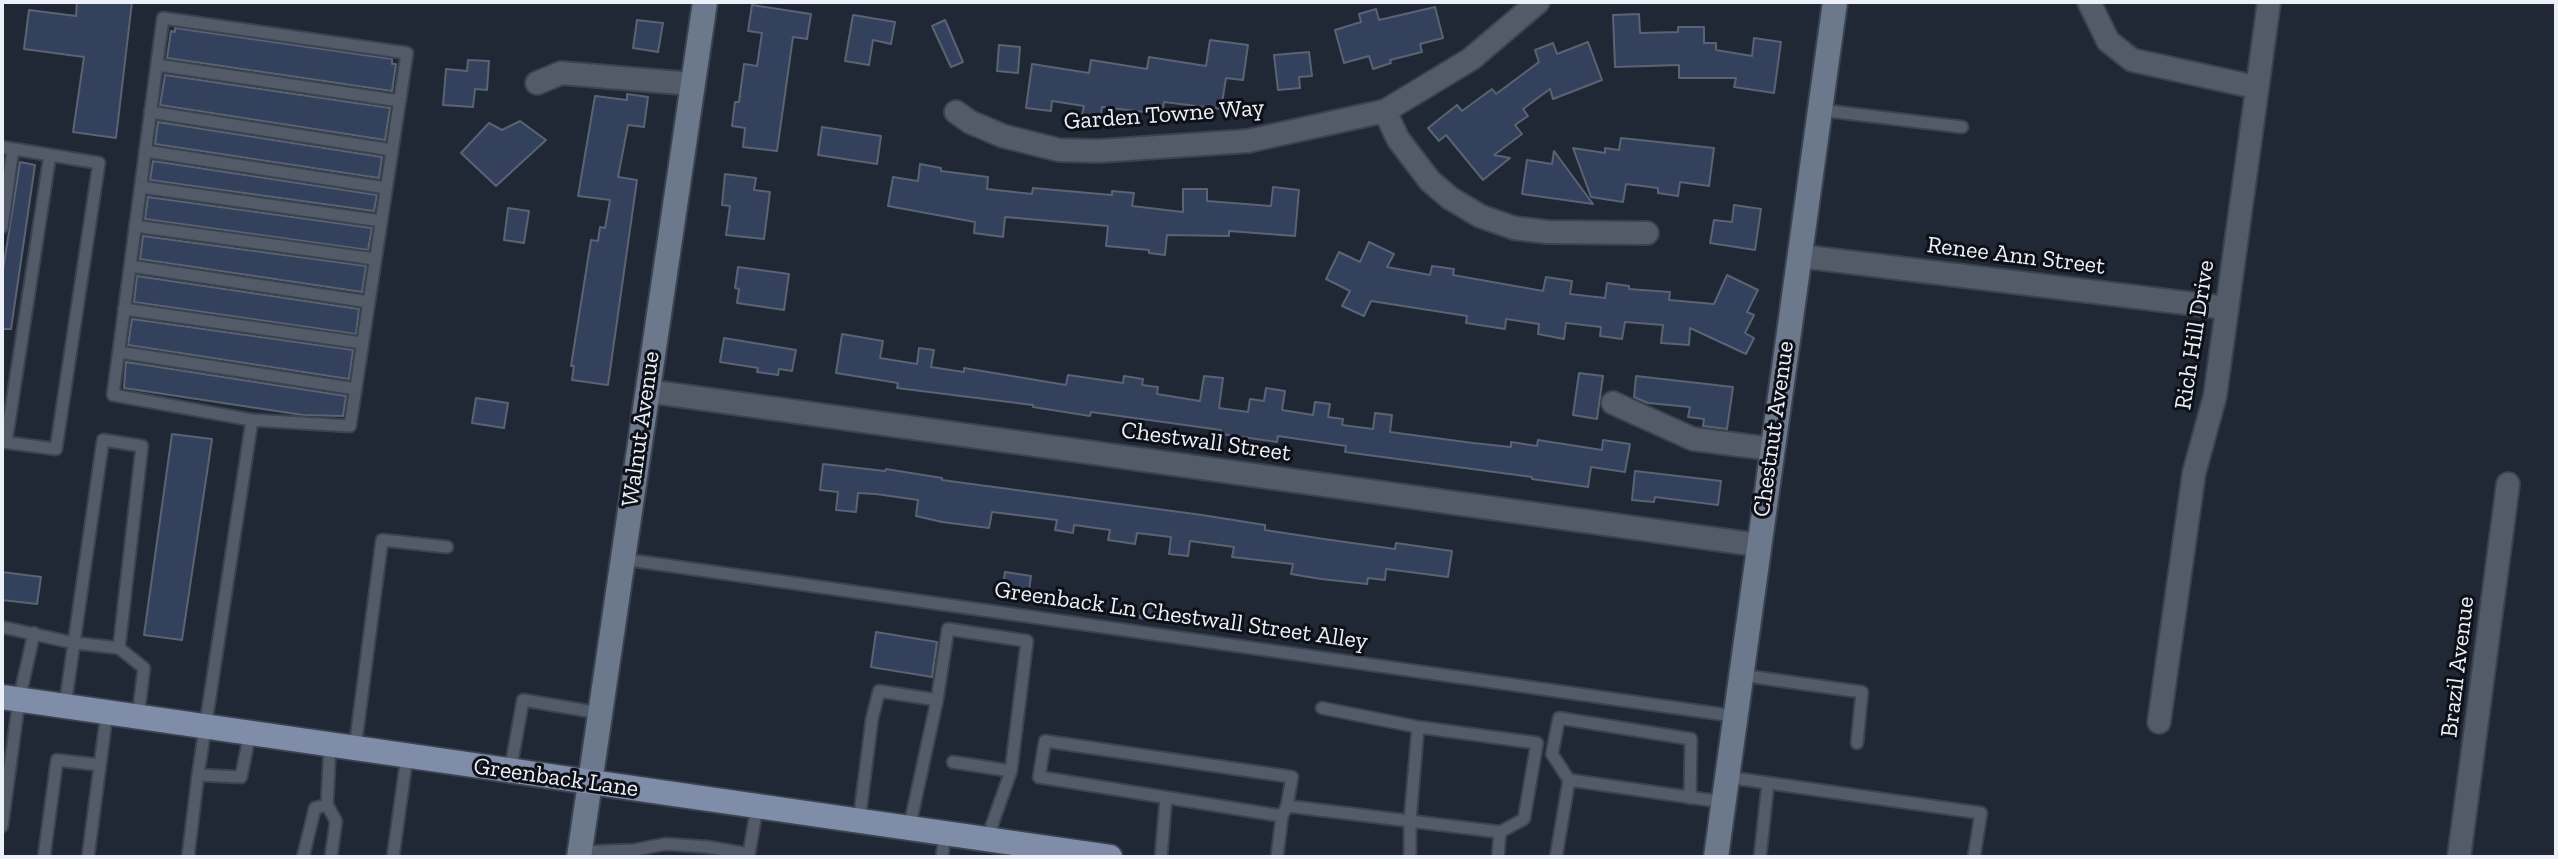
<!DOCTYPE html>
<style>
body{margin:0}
#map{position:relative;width:2558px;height:859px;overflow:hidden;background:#202735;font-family:"Zilla Slab",serif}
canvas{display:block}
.frame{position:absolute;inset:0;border:4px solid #ebf0f9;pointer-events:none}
</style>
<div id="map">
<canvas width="2558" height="859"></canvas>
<div class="frame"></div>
</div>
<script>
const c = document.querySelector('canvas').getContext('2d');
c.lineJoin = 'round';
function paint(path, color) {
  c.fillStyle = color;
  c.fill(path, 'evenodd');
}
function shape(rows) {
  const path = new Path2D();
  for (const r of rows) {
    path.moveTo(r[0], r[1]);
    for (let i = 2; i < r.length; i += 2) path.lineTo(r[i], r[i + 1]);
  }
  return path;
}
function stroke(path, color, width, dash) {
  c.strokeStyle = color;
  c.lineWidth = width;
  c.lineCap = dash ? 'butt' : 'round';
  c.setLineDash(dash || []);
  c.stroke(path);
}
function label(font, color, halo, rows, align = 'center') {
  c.font = font + ' "Zilla Slab",serif';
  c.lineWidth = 6;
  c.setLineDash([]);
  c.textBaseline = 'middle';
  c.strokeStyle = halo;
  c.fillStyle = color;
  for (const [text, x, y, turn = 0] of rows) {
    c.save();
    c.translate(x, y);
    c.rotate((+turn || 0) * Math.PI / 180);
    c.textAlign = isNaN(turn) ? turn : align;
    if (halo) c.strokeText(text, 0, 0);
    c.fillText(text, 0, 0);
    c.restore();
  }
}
const building = shape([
 [77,2,132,2,116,138,73,132,84,57,24,49,29,10,76,16,77,2],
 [752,5,811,14,807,39,793,37,777,151,743,147,745,128,732,126,735,102,739,102,744,64,757,66,762,33,748,31,752,5],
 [1435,7,1443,38,1420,44,1422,52,1390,60,1391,63,1373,69,1369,56,1344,63,1335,30,1361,22,1359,14,1376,9,1379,20,1435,7],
 [1639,14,1640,33,1678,32,1678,27,1704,27,1704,43,1716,43,1716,50,1752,56,1754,38,1781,42,1774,93,1734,87,1736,78,1679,78,1679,65,1615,67,1613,15,1639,14],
 [853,15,895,22,891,44,873,40,869,65,845,61,853,15],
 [637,20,663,23,658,52,633,48,637,20],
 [945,20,963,62,951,67,932,26,945,20],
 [175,28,392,59,392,64,396,64,392,91,167,58,171,31,175,32,175,28],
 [1210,40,1248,45,1243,80,1226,78,1221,109,1164,102,1162,114,1102,107,1100,118,1082,115,1084,106,1052,101,1051,111,1026,108,1032,64,1089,73,1091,60,1147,69,1149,57,1206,66,1210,40],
 [1588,42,1602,80,1553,99,1550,89,1523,109,1528,116,1515,125,1522,134,1494,155,1510,158,1483,180,1446,135,1439,141,1428,128,1457,105,1462,111,1492,89,1496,94,1539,62,1535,50,1553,43,1557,54,1588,42],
 [999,45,1020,47,1018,73,997,71,999,45],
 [1309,52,1312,76,1299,77,1300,88,1278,90,1274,55,1309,52],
 [468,60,489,61,487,90,475,89,473,107,443,105,446,69,467,71,468,60],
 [165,75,390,108,385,140,160,105,165,75],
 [627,94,648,97,644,127,628,125,618,177,637,180,608,385,572,380,574,366,571,366,591,240,598,241,600,227,605,228,610,200,578,196,595,96,627,100,627,94],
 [520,121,546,140,496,186,461,153,489,123,502,130,520,121],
 [158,122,382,157,379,178,155,144,158,122],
 [822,127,881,136,877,164,818,155,822,127],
 [1621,138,1714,148,1709,186,1680,182,1678,196,1658,193,1658,188,1626,184,1623,202,1591,197,1573,148,1605,153,1605,148,1619,150,1621,138],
 [1554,151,1593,204,1522,194,1527,160,1552,164,1554,151],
 [153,161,377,195,374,211,150,180,153,161],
 [20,162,35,165,11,329,2,329,2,276,20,162],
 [920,164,941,168,941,171,988,177,987,189,1032,194,1033,188,1112,195,1112,191,1134,193,1132,206,1183,212,1183,189,1207,189,1207,201,1271,206,1273,187,1299,190,1295,236,1229,231,1229,236,1167,235,1165,255,1149,253,1149,250,1106,246,1108,226,1005,217,1003,237,974,233,975,222,888,206,893,177,918,181,920,164],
 [725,174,756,178,754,190,770,192,764,239,726,235,730,206,722,205,725,174],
 [148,197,372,228,368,250,145,219,148,197],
 [1734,205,1761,209,1755,250,1710,243,1714,220,1732,222,1734,205],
 [508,208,529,211,524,243,504,240,508,208],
 [143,236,366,266,362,292,140,259,143,236],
 [1369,242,1394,254,1387,267,1430,275,1432,266,1454,269,1453,275,1543,291,1546,277,1572,281,1570,294,1605,298,1607,283,1629,286,1629,289,1670,292,1669,300,1714,304,1727,275,1758,290,1747,312,1754,315,1745,333,1754,338,1746,354,1690,328,1689,345,1661,343,1663,325,1625,322,1622,339,1600,336,1601,327,1566,323,1564,339,1538,334,1539,324,1506,319,1505,329,1466,323,1467,316,1371,301,1364,316,1342,306,1350,291,1326,279,1339,252,1360,262,1369,242],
 [738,267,789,274,784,310,737,303,739,289,735,288,738,267],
 [137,276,359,309,356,334,134,302,137,276],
 [132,319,353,350,349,379,128,345,132,319],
 [842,334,883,341,880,358,917,364,919,348,934,350,931,367,964,372,964,368,1066,385,1068,375,1123,383,1124,376,1143,379,1142,385,1158,387,1157,394,1200,401,1204,376,1223,378,1219,408,1248,412,1250,399,1264,401,1266,388,1285,391,1282,410,1313,415,1315,402,1330,404,1328,417,1343,419,1342,425,1373,429,1375,413,1392,415,1390,432,1473,443,1511,447,1511,442,1537,446,1538,440,1602,450,1603,440,1630,444,1625,472,1591,467,1588,487,1532,479,1532,477,1345,452,1346,446,1278,436,1277,442,1221,434,1221,430,1091,412,1090,416,1033,407,1033,405,897,388,898,383,836,373,842,334],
 [724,338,796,350,792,371,779,369,778,375,757,372,758,368,720,362,724,338],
 [126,362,346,396,343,416,303,415,124,388,126,362],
 [1579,373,1603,376,1597,419,1573,415,1579,373],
 [1636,376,1733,387,1727,429,1703,426,1704,419,1688,417,1690,407,1648,403,1634,397,1636,376],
 [476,398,508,403,504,428,472,423,476,398],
 [172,434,212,439,182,640,144,635,172,434],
 [823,464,885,471,886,469,942,478,942,480,1202,515,1265,525,1265,530,1324,539,1395,549,1396,543,1452,551,1448,577,1386,569,1385,580,1368,578,1367,584,1321,579,1291,574,1293,564,1232,557,1234,547,1190,541,1188,556,1169,554,1171,537,1137,533,1135,544,1108,540,1110,530,1074,525,1073,533,1055,530,1057,520,992,512,989,528,942,522,916,516,918,500,876,494,858,493,856,512,836,510,838,492,820,490,823,464],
 [1635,471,1721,481,1718,505,1655,497,1654,502,1632,500,1635,471],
 [2,572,41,577,37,604,2,600,2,572],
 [1005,572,1031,576,1028,597,1002,594,1005,572],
 [1142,604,1166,608,1164,622,1140,618,1142,604],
 [876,632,937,642,932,677,871,667,876,632]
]);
const lane = shape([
 [157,65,400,101],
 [1820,110,1962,127],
 [150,112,392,150],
 [2,147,99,163,56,449,2,442],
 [145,151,386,188],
 [141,187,381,221],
 [135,226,375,259],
 [2,227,13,149],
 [130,266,369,302],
 [124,309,362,343],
 [119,352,356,389],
 [6,442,50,155],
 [622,559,1734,716],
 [2,627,74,643,119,648,144,668,138,716],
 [1740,675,1862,692,1857,743],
 [65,706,103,440,142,446,119,648],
 [1322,708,1418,727],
 [1045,741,1292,777,1287,806,1282,816,1039,777,1045,741],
 [330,745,327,805,336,821,331,857],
 [355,748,382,540,447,547],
 [953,762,1011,771],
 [510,772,523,700,600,713],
 [198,775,252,420,113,395,163,18,407,53,350,426,252,420],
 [1726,777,1981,813,1974,857],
 [1569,780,1552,754,1559,718,1691,739,1690,798],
 [1287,806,1500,832,1498,857],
 [859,821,872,719,879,691,937,700,948,629,1027,641,1011,771,987,839],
 [2,826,19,700,34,633],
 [909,829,937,700],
 [580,852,634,850,666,844,708,847,749,854,748,857],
 [749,854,757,807],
 [44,857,57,760,100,765],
 [88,857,107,712],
 [188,857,198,775,241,777,250,733],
 [303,857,315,808,327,805],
 [393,857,407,756],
 [942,857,945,834],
 [1161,857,1166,798],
 [1277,857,1282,816],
 [1410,857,1410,821,1418,727,1537,743,1524,819,1500,832],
 [1556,857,1569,780,1723,802],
 [1760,857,1768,783]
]);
const street = shape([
 [2089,2,2108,41,2132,60,2255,87],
 [537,83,561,73,693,84],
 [1385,111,1398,139,1430,181,1450,198,1480,216,1514,228,1548,232,1647,233],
 [956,112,970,122,1003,136,1059,150,1099,151,1248,141,1385,111,1471,59,1538,2],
 [1799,256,2227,308],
 [647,391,1758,545],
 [1613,403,1693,439,1772,449],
 [2159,722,2194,473,2215,396,2269,2],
 [2459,857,2508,484]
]);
const secondary = shape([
 [579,857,705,2],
 [1716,857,1835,2]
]);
const primary = shape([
 [2,697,1110,857]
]);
const streetNames = [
 ["Garden Towne Way",1164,115,-4],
 ["Renee Ann Street",2016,256,7],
 ["Rich Hill Drive",2195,335,-81],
 ["Walnut Avenue",641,429,-82],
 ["Chestnut Avenue",1774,429,-82],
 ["Chestwall Street",1206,442,8],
 ["Greenback Ln Chestwall Street Alley",1181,616,8],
 ["Brazil Avenue",2458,667,-83],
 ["Greenback Lane",556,778,8]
];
paint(building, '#33415c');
stroke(building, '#5b6373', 2);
stroke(lane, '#3c4350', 15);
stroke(street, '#3c4350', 26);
stroke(secondary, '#3c4350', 28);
stroke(primary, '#3c4350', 28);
stroke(lane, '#545b68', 11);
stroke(street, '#545b68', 22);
stroke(secondary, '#6c788c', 24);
stroke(primary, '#7f8da8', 24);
label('24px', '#ebf0f9', '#0d1016', streetNames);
</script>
